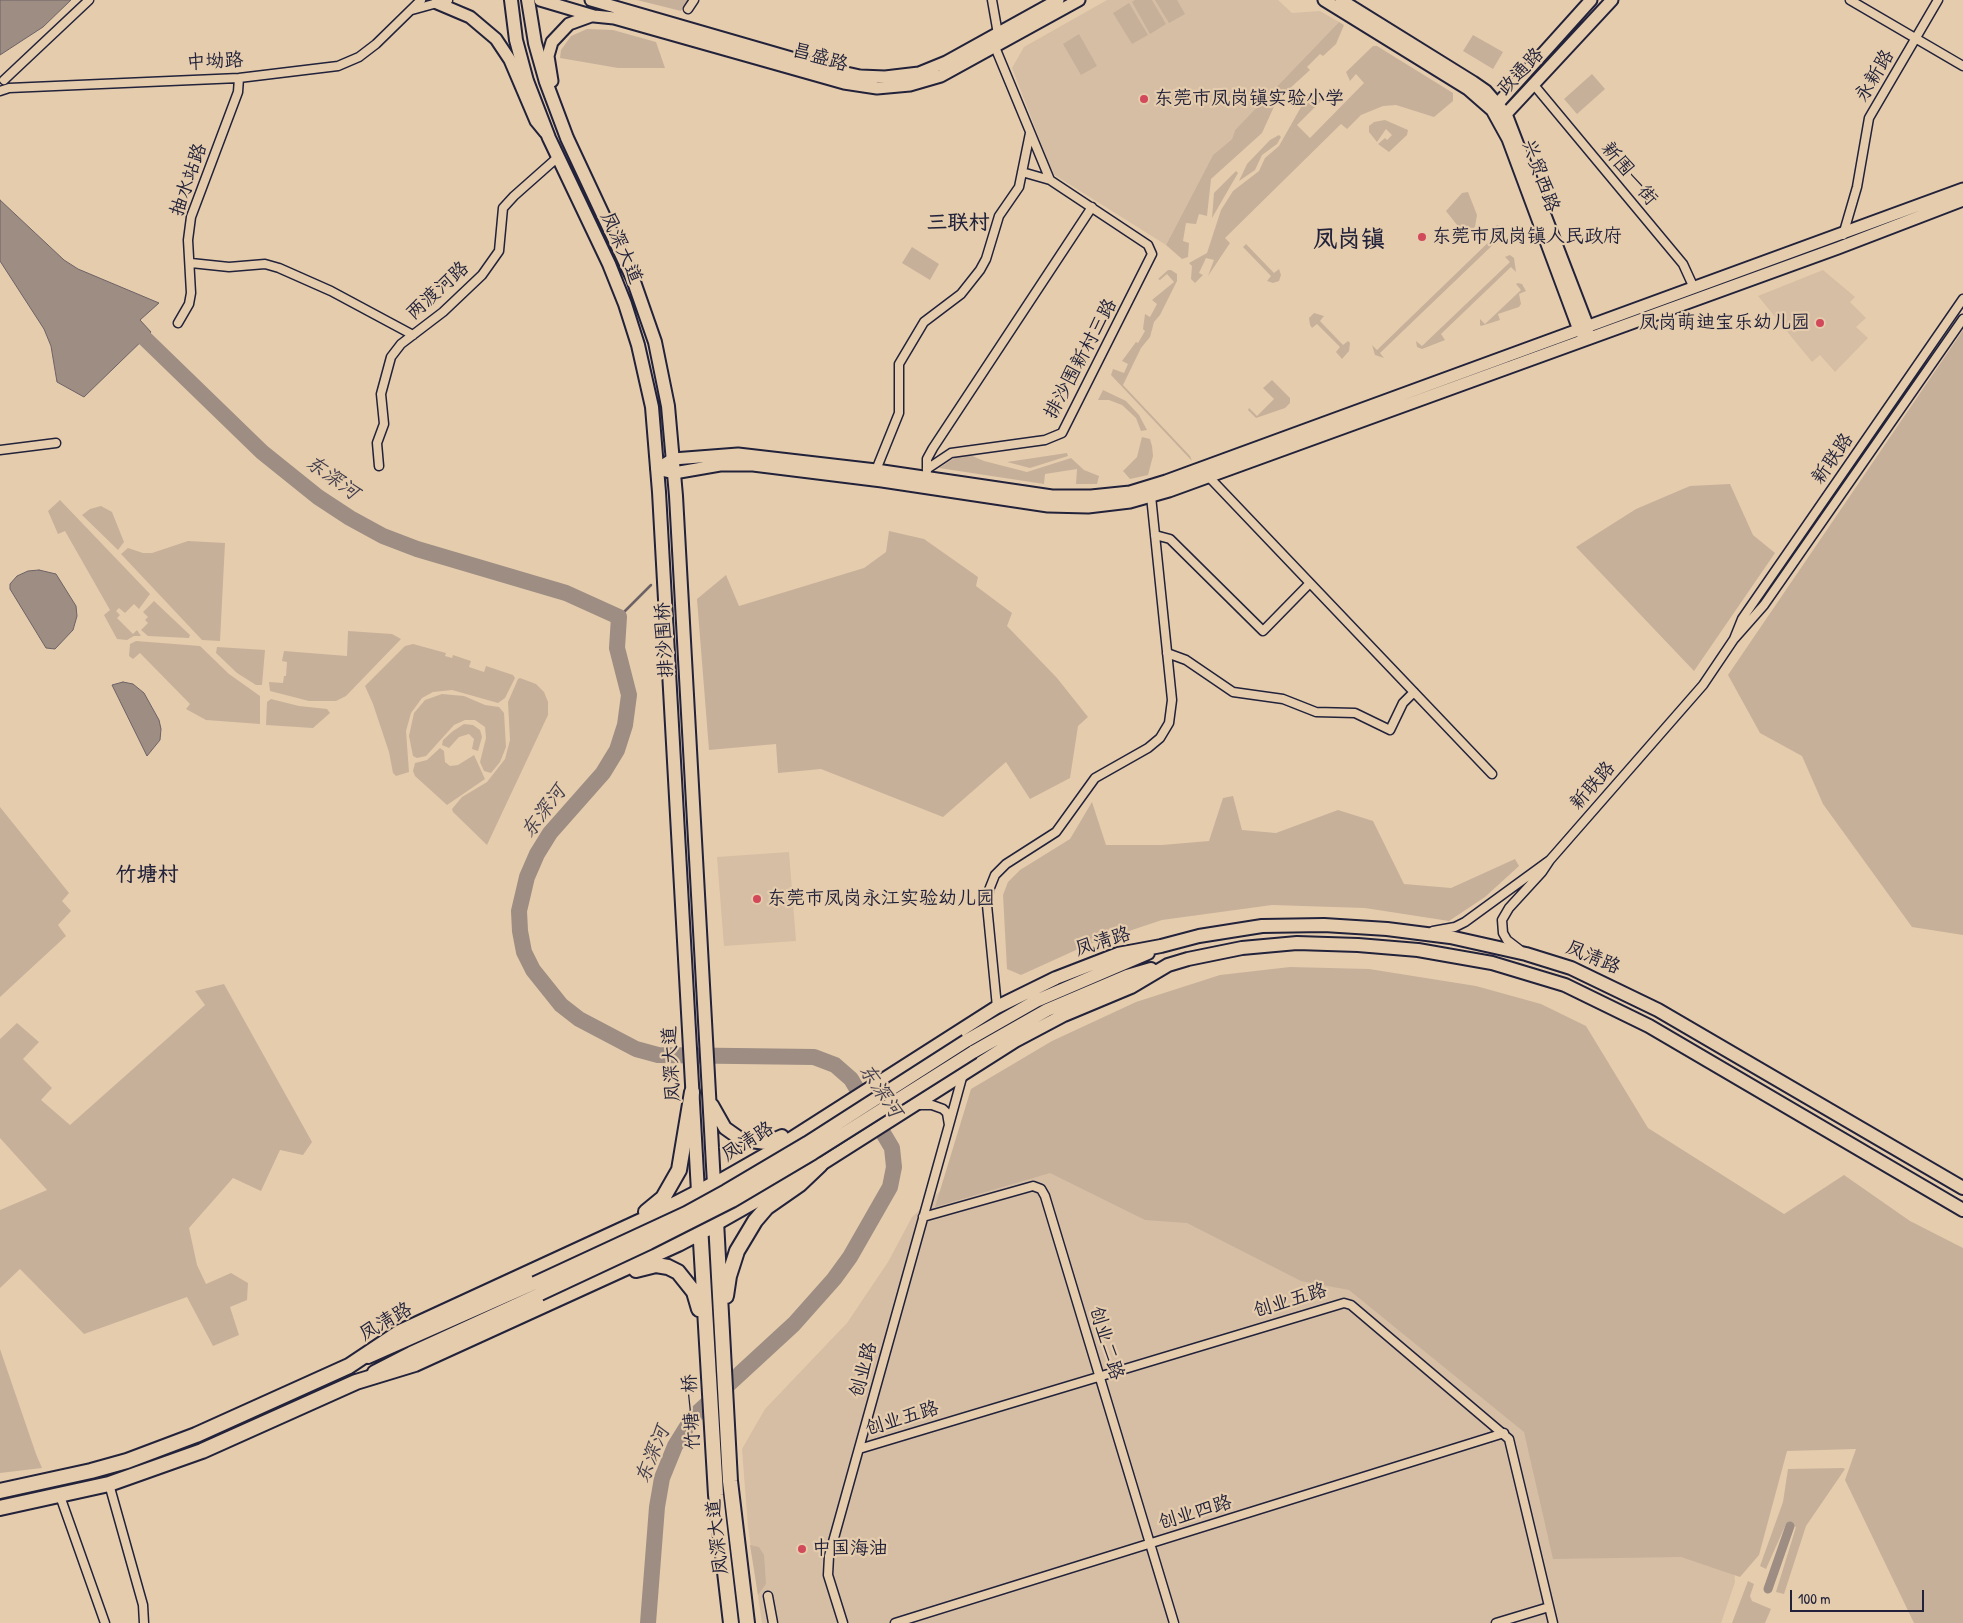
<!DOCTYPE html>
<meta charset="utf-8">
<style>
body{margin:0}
#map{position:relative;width:1963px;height:1623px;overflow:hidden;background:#e5ccad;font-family:"Patrick Hand",sans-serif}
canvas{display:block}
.scale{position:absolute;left:1790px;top:1590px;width:134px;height:22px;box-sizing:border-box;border:2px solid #22223b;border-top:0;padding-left:6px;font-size:15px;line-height:18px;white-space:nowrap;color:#22223b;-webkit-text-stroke:4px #e5ccad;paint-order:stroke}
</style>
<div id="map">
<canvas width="1963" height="1623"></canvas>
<div class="scale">100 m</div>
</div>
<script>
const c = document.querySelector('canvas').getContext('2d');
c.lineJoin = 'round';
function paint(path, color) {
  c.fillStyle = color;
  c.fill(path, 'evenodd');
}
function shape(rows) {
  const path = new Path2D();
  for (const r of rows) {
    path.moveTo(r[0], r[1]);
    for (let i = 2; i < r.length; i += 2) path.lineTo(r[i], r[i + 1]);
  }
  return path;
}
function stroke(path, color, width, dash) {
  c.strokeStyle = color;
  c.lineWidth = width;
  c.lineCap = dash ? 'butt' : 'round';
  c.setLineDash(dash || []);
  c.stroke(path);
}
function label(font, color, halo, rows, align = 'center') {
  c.font = font + ' "Patrick Hand","LXGW WenKai TC",sans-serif';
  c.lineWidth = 4.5;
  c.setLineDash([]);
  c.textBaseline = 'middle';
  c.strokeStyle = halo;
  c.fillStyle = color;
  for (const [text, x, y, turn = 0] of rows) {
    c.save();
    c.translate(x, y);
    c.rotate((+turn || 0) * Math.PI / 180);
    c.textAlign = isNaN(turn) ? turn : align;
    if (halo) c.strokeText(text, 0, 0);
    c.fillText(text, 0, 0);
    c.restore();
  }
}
const built = shape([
 [1107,0,1278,0,1292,13,1320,11,1339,22,1235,130,1232,139,1213,155,1166,245,1053,174,1012,68,1024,47],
 [1823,270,1855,297,1850,302,1866,318,1856,327,1868,338,1835,372,1820,355,1812,362,1758,296],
 [789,852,796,941,724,946,717,857],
 [1094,1099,1731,1526,1735,1582,1721,1623,762,1623,748,1527,742,1449,765,1409,847,1323,888,1262,912,1217,993,1142]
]);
const green = shape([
 [637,0,688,0,681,11],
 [1135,0,1152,0,1166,24,1150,34,1132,2],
 [1155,0,1177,0,1185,14,1169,23],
 [1129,3,1148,35,1132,44,1113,13],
 [1339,22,1344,25,1336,44,1323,56,1320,54,1307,67,1310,70,1277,100,1262,133,1211,179,1207,216,1199,214,1196,224,1186,223,1183,241,1189,243,1188,257,1182,259,1166,245,1213,155,1232,139,1235,130],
 [587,29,613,30,656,42,665,68,618,68,560,58,561,50,571,36],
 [1079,34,1097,66,1081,75,1063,44],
 [1473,35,1503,52,1493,69,1463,51],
 [1373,46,1377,46,1453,93,1453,101,1434,117,1396,105,1383,106,1361,115,1347,129,1341,124,1225,238,1230,243,1208,276,1214,260,1206,258,1199,273,1203,275,1195,283,1191,279,1192,266,1189,263,1207,253,1221,210,1233,191,1259,171,1265,158,1279,146,1301,107,1316,92,1323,99,1297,125,1310,138,1364,83,1356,74,1350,81,1346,72],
 [1592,74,1605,89,1577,114,1564,99],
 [1385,120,1408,130,1407,135,1389,152,1378,144,1385,138,1387,140,1392,135,1386,129,1377,142,1369,132,1369,126,1374,122],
 [1279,135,1281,137,1277,144,1262,155,1255,170,1239,181,1247,164,1270,140],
 [1236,171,1238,173,1212,218,1214,193],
 [1468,192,1477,215,1475,227,1468,232,1461,230,1446,211,1462,193],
 [1497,225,1503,228,1506,242,1501,237,1380,353,1384,358,1375,355,1372,345,1377,350,1499,232,1495,227],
 [1246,244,1274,273,1279,269,1281,275,1279,281,1273,283,1267,281,1271,276,1243,247],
 [912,247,939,264,930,280,902,263],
 [1510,255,1514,258,1516,272,1511,267,1441,334,1445,340,1422,349,1417,347,1416,341,1422,346,1510,262,1505,257],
 [1168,270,1171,270,1177,274,1177,281,1160,315,1154,322,1150,337,1141,348,1123,385,1190,456,1192,461,1111,375,1113,369,1124,373,1128,364,1122,361,1136,342,1138,343,1145,331,1143,329,1145,314,1150,317,1157,304,1152,300,1174,282,1167,274,1160,280,1158,279],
 [1518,283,1522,284,1526,291,1519,294,1521,304,1519,307,1498,314,1500,320,1481,326,1480,325,1480,319,1485,324,1521,290,1516,284],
 [1314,313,1324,316,1320,321,1343,345,1348,341,1350,343,1349,351,1342,359,1336,352,1340,347,1317,324,1312,328,1310,325,1309,318],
 [1963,330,1963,935,1912,927,1823,804,1802,756,1760,733,1728,675],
 [1272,380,1290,398,1290,403,1285,408,1256,418,1248,410,1249,408,1257,416,1274,399,1263,388],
 [1103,390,1126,401,1139,415,1147,430,1141,431,1136,418,1122,405,1109,400,1098,400],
 [1142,437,1150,439,1152,446,1153,456,1148,475,1130,479,1123,471,1137,457],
 [1067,453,1068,456,1030,468,1007,462],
 [970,455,984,461,1027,472,1071,458,1084,470,1099,476,1097,484,1076,484,1077,469,1045,474,1044,484,939,468,956,457],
 [1730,484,1753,535,1775,553,1694,671,1576,547,1636,509,1690,486],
 [60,500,150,594,139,609,134,604,125,613,119,608,116,611,120,615,117,618,133,634,137,630,141,636,134,636,127,640,117,639,104,615,110,610,65,531,58,534,48,511],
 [101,506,112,512,124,542,118,550,82,515,90,509],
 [889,531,924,539,978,577,976,586,1012,613,1007,626,1057,678,1088,717,1078,726,1070,778,1030,799,1006,762,943,817,821,769,778,773,776,744,709,750,697,599,726,575,739,606,864,568,886,552],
 [188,541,225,543,220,641,202,640,121,554,128,548,143,553,152,553],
 [154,601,190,635,189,638,148,636,141,630,148,623,145,620,148,617,143,612],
 [348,631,392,634,401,639,346,696,336,701,309,701,270,691,269,682,283,683,284,676,286,676,287,662,282,661,284,651,347,656],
 [136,641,200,646,229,674,260,696,260,724,206,720,186,709,190,704,140,653,133,659,129,656,130,644],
 [413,644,446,653,445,656,452,658,453,655,471,661,469,667,484,672,486,666,513,675,515,678,505,698,498,703,452,690,433,692,422,698,411,713,406,731,409,772,396,776,393,773,389,752,373,704,365,686,405,646],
 [217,647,265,650,262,685,256,685,237,673,216,653],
 [520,678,536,684,544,692,548,702,548,715,487,845,453,812,452,809,462,797,487,782,505,759,510,740,508,702,518,679],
 [442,694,464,696,485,705,499,707,504,713,506,747,500,762,491,773,484,771,480,762,486,738,485,727,475,720,465,720,454,725,426,756,417,758,413,756,409,736,414,713,425,700],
 [271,699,299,706,327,709,330,713,313,728,266,725,267,702],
 [464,724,473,725,480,730,482,737,478,751,472,749,474,739,469,734,459,737,449,748,442,745,443,740,453,731],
 [440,748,444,751,445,762,450,766,458,765,474,755,485,779,447,805,415,776,413,771,415,763,427,760],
 [1233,796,1242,830,1276,833,1338,810,1373,821,1404,884,1451,888,1515,859,1519,866,1485,897,1449,921,1365,908,1272,905,1162,920,1087,945,1021,975,1007,969,1003,895,1008,882,1020,870,1070,839,1092,802,1106,845,1162,845,1209,841,1223,798],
 [0,807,69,893,62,901,71,911,58,925,66,936,0,997],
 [1290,967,1369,969,1476,986,1541,1004,1586,1026,1648,1128,1784,1214,1844,1175,1910,1221,1963,1248,1963,1623,1914,1623,1845,1480,1856,1449,1787,1451,1759,1555,1740,1577,1681,1557,1553,1559,1524,1432,1349,1290,1301,1281,1187,1223,1145,1220,1050,1173,935,1207,971,1089,1052,1041,1136,1002,1220,975],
 [224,984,312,1142,303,1155,280,1150,261,1191,233,1178,189,1228,197,1265,206,1284,231,1273,248,1283,247,1300,230,1307,239,1335,213,1346,187,1297,84,1334,20,1269,0,1288,0,1210,47,1190,0,1138,0,1039,17,1023,39,1042,23,1059,52,1088,41,1100,70,1125,205,1005,195,991],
 [0,1349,36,1454,42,1468,0,1473],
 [1843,1468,1845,1469,1806,1526,1784,1594,1776,1592,1796,1527,1786,1524,1766,1569,1760,1566,1783,1502,1788,1469],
 [750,1545,759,1547,764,1555,766,1584,758,1595],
 [1748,1581,1754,1584,1750,1596,1752,1601,1771,1609,1765,1623,1732,1623]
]);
const water = shape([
 [0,0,71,0,43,27,0,55,0,0],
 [0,200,64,260,78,269,159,303,140,320,151,332,84,397,57,382,51,346,44,329,0,261,0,200],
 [39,570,56,574,76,606,77,616,73,630,55,649,46,648,10,589,10,584,17,576,28,571,39,570],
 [123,682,133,684,144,693,159,720,161,729,160,740,147,756,112,685,123,682]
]);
const stream = shape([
 [619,617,651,585]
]);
const canal = shape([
 [1768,1589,1790,1526]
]);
const river = shape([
 [130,324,262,452,318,497,350,518,383,536,417,549,566,593,619,617,617,648,629,695,625,725,617,750,603,773,550,833,537,854,527,877,519,911,520,931,524,952,533,970,561,1005,579,1019,636,1049,658,1055,814,1057,835,1065,851,1079,892,1148,894,1167,890,1187,850,1257,834,1279,794,1324,693,1417,675,1446,662,1478,657,1507,648,1623]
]);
const street = shape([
 [1850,0,1963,66],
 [688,9,694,0],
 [412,10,448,0],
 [4,80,89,0],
 [1534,85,1683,264,1694,288],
 [0,91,9,88,239,78,338,66,359,57,376,44,421,0],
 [1022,172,1050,180],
 [1843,235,1857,187,1869,118,1938,0],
 [191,263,229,267,265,264,279,268,331,291,413,335],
 [1963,299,1742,619,1734,639,1764,605,1963,319],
 [178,323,189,304,191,293,188,240,191,217,238,92,239,78],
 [0,450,56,443],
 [379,466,377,443,384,424,381,394,391,357,401,344,443,312,482,275,499,251,503,208,514,196,558,157],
 [927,469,951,453,1045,440,1062,433,1152,254,1148,245,1050,180,995,47,998,34,992,0],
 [876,470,899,413,899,364,924,322,961,294,980,270,986,259,999,216,1019,187,1030,133],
 [927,471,927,459,933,448,1092,207],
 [1208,476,1492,774],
 [1155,535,1170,539,1263,631,1310,583],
 [1167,653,1186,660,1233,692,1283,699,1316,712,1355,713,1390,730,1403,703,1414,692],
 [1550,860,1703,685,1734,639],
 [1433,931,1455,927,1465,922,1550,860,1542,872,1509,908,1502,920,1503,933,1507,940,1520,950],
 [997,1007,987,905,989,890,995,875,1006,864,1056,832,1095,778,1148,748,1160,738,1169,723,1172,700,1151,496],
 [918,1105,932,1105,943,1109,947,1113,949,1125,963,1074],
 [923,1217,1033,1186,1041,1189,1045,1196,1174,1623],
 [859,1449,1344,1303,1351,1305,1509,1439,1553,1623],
 [109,1484,143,1605,144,1623],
 [60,1496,105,1623],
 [768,1596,773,1623],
 [843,1623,828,1575,829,1556,949,1125],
 [895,1623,1504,1433],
 [1496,1623,1549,1607]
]);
const secondary = shape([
 [540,0,594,16,614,18,844,83,877,88,910,85,941,76,1079,0],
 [591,0,833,70,860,76,885,77,919,73,946,62,1058,0],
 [1324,0,1468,89,1492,110,1508,139,1579,330,1586,338,1588,327,1506,114,1486,91,1473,82,1341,0],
 [1591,0,1492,110,1506,114,1612,0],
 [437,3,470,17,496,39,510,60,536,121,545,132],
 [552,81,548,56,552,42,569,24,591,16],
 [1963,189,1166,481,1130,492,1091,496,1052,496,876,470,738,454,673,459,657,469,674,473,720,465,753,465,882,481,1048,506,1088,507,1130,502,1169,491,1838,248,1963,200]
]);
const primary = shape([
 [511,0,516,40,527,81,549,138,609,264,625,304,638,345,652,407,659,492,698,1192],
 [528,0,535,43,546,82,567,138,633,279,655,342,668,406,676,496,714,1184,770,1152,997,1007,1056,978,1118,954,1161,946,1199,936,1262,926,1324,925,1387,929,1450,937,1526,954,1571,968,1658,1010,1963,1188],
 [966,1041,1036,1001,1148,953],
 [973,1052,1047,1010,1127,976,1151,969],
 [712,1105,725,1128,742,1140,766,1143,782,1136],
 [716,1224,820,1165,1015,1041,1064,1015,1131,987,1168,965,1188,959,1242,948,1297,943,1358,945,1418,950,1492,963,1565,985,1649,1026,1963,1210],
 [368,1357,535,1283],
 [374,1372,411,1353,540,1294]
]);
const highway = shape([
 [646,1212,663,1198,679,1170,692,1092],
 [700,1225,716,1495,731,1623],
 [636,1270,656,1265,668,1267,678,1272,694,1292,699,1309],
 [726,1296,729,1276,737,1251,755,1221,767,1207,800,1184,820,1165],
 [0,1491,91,1471,127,1461,196,1435,349,1366,400,1332,656,1214,714,1184,730,1481,747,1623],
 [0,1508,109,1484,202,1451,356,1382,415,1364,678,1244,716,1224]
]);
const primaryBridge = shape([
 [535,1283,686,1213,726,1191,807,1143,966,1041],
 [540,1294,649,1243,732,1201,813,1153,973,1052]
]);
const markers = [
 [1144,99,5,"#d1495b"],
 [1422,237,5,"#d1495b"],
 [1820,323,5,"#d1495b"],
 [757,899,5,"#d1495b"],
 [802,1549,5,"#d1495b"]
];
const streetNames = [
 ["昌盛路",820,58,16],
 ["中坳路",215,62,-3],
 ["政通路",1521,72,-47],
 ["永新路",1875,76,-59],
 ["新围一街",1629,174,50],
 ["兴贸西路",1540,176,70],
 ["抽水站路",189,180,-71],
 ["凤深大道",621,248,66],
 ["两渡河路",438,291,-42],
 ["排沙围新村三路",1081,359,-62],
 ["新联路",1833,459,-55],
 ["排沙围桥",665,640,-93],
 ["新联路",1593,786,-49],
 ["凤清路",1103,942,-17],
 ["凤清路",1593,958,23],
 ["凤深大道",672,1064,-93],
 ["凤清路",748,1142,-32],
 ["创业五路",1290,1301,-17],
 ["凤清路",386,1322,-30],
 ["创业二路",1106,1343,73],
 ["创业路",864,1370,-75],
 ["竹塘一桥",692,1412,-93],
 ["创业五路",902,1419,-17],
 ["创业四路",1195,1513,-17],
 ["凤深大道",718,1537,-96]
];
const poiNames = [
 ["东莞市凤岗镇实验小学",1154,99],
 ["东莞市凤岗镇人民政府",1432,237],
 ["凤岗萌迪宝乐幼儿园",1810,323,"right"],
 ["东莞市凤岗永江实验幼儿园",767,899],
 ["中国海油",812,1549]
];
const waterNames = [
 ["东深河",332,478,36],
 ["东深河",544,812,-53],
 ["东深河",880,1091,56],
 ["东深河",653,1455,-68]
];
const quarterNames = [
 ["三联村",958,223],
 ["竹塘村",147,875]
];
const districtNames = [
 ["凤岗镇",1349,241]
];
paint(built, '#d6bea4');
paint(green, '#c6b09a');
paint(water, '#9d8d83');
stroke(water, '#6c6266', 1);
stroke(stream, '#6c6266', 2.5);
stroke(canal, '#9d8d83', 9);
stroke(river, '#9d8d83', 16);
stroke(street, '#22223b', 11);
stroke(secondary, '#22223b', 15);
stroke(primary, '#22223b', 16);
stroke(highway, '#22223b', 18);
stroke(street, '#e5ccad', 8);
stroke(secondary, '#e5ccad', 11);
stroke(primary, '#e5ccad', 12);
stroke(highway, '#e5ccad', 14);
stroke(primaryBridge, '#22223b', 16, []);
stroke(primaryBridge, '#e5ccad', 12);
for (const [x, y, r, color] of markers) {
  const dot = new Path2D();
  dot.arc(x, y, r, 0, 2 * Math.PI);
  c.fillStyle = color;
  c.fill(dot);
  stroke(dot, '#e5ccad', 2);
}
label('19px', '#22223b', '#e5ccad', streetNames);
label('19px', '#22223b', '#e5ccad', poiNames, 'left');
label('italic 20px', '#413d4d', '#e5ccad', waterNames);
label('bold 21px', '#22223b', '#e5ccad', quarterNames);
label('bold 24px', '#22223b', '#e5ccad', districtNames);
</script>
